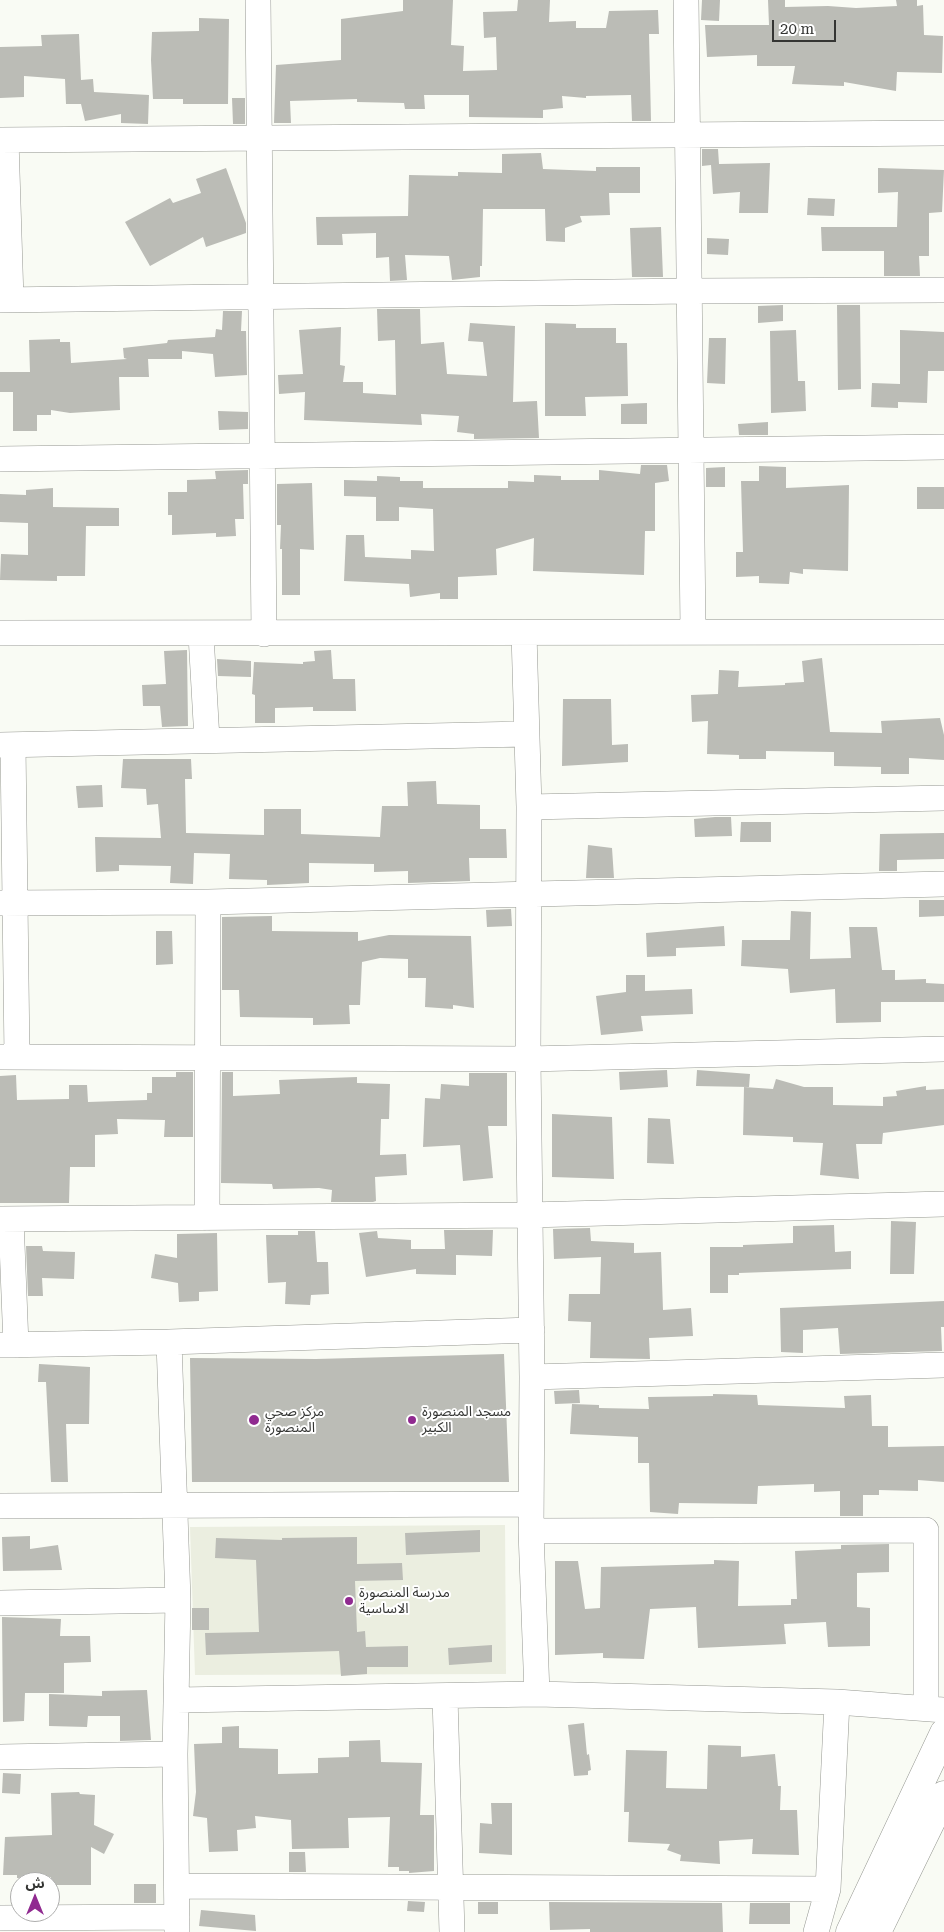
<!DOCTYPE html>
<meta charset="utf-8">
<style>
body{margin:0}
#map{position:relative;width:944px;height:1932px;overflow:hidden;background:#f9fbf4;font-family:"Roboto Serif","Noto Sans Arabic",serif}
canvas{display:block}
.north{position:absolute;left:10px;top:1872px;width:50px;height:50px;box-sizing:border-box;background:#fff;border:1px solid #aeaead;border-radius:50%;rotate:0deg;font-size:14px;font-weight:700;line-height:20px;text-align:center;color:#343533}
.north::after{content:'';display:block;margin:auto;width:18px;height:22px;background:#902a90;clip-path:polygon(50% 0,100% 100%,50% 72%,0 100%)}
.scale{position:absolute;left:772px;top:20px;width:64px;height:22px;box-sizing:border-box;border:2px solid #343533;border-top:0;padding-left:6px;font-size:15px;line-height:18px;white-space:nowrap;color:#343533;-webkit-text-stroke:4px #fff;paint-order:stroke}
</style>
<div id="map">
<canvas width="944" height="1932"></canvas>
<div class="north">ش</div>
<div class="scale">20 m</div>
</div>
<script>
const c = document.querySelector('canvas').getContext('2d');
c.lineJoin = 'round';
function paint(path, color) {
  c.fillStyle = color;
  c.fill(path, 'evenodd');
}
function shape(rows) {
  const path = new Path2D();
  for (const r of rows) {
    path.moveTo(r[0], r[1]);
    for (let i = 2; i < r.length; i += 2) path.lineTo(r[i], r[i + 1]);
  }
  return path;
}
function stroke(path, color, width, dash) {
  c.strokeStyle = color;
  c.lineWidth = width;
  c.lineCap = dash ? 'butt' : 'round';
  c.setLineDash(dash || []);
  c.stroke(path);
}
function label(font, color, halo, rows, align = 'center') {
  c.font = font + ' "Roboto Serif","Noto Sans Arabic",serif';
  c.lineWidth = 4;
  c.setLineDash([]);
  c.textBaseline = 'middle';
  c.strokeStyle = halo;
  c.fillStyle = color;
  for (const [text, x, y, turn = 0] of rows) {
    c.save();
    c.translate(x, y);
    c.rotate((+turn || 0) * Math.PI / 180);
    c.textAlign = isNaN(turn) ? turn : align;
    if (halo) c.strokeText(text, 0, 0);
    c.fillText(text, 0, 0);
    c.restore();
  }
}
const built = shape([
 [505,1525,506,1674,195,1675,190,1527]
]);
const building = shape([
 [403,0,453,0,451,45,464,46,463,71,497,70,496,37,484,38,483,12,517,11,518,0,550,0,549,22,576,21,576,28,606,28,609,11,658,10,659,34,649,34,651,121,632,121,631,95,586,96,586,98,562,96,563,108,543,110,543,118,469,117,469,95,424,95,425,109,405,109,404,103,357,102,357,99,290,101,291,123,274,123,276,65,341,60,341,19,403,11],
 [702,0,720,0,719,21,701,20],
 [768,0,785,0,785,7,828,6,856,8,897,6,896,0,917,0,917,6,923,5,924,35,943,36,942,73,897,72,896,91,844,82,844,86,792,84,795,66,757,66,757,55,707,57,705,25,769,25],
 [199,18,229,19,228,104,183,104,183,99,153,99,151,60,152,32,199,31],
 [79,34,81,80,93,79,94,92,149,95,148,124,121,123,121,114,85,121,81,104,66,104,65,79,24,76,24,97,0,98,0,47,42,46,41,35],
 [232,98,245,98,245,124,233,124],
 [702,149,718,149,719,164,770,163,768,213,739,213,740,192,713,194,711,165,702,166],
 [541,153,543,169,596,171,596,167,640,167,640,193,609,193,610,215,580,216,582,222,565,228,565,242,546,241,545,209,483,209,482,266,480,266,480,277,452,280,449,256,405,255,407,280,390,281,389,257,376,258,376,233,342,234,343,245,317,245,316,217,408,216,409,175,458,176,458,172,502,173,502,154],
 [226,168,246,223,246,233,206,247,203,237,150,266,125,222,170,198,173,203,201,193,196,179],
 [878,168,944,170,942,212,929,213,929,256,919,256,920,276,884,276,884,251,822,251,821,227,897,227,898,192,878,193],
 [808,198,835,199,834,216,807,215],
 [661,227,663,277,632,277,630,228],
 [707,238,729,239,728,255,707,254],
 [783,305,783,321,758,323,758,306],
 [837,305,860,305,861,389,838,390],
 [377,309,420,309,421,344,444,342,447,374,487,376,483,342,468,341,470,323,515,326,513,402,537,401,539,438,474,439,474,434,457,432,459,416,421,414,422,425,304,420,305,392,279,394,278,375,303,374,299,330,341,327,340,365,345,366,343,382,363,382,363,393,396,395,395,340,378,341],
 [223,311,242,311,241,331,246,331,247,375,215,377,213,354,182,351,182,359,148,359,149,377,119,377,120,410,70,413,51,410,51,415,37,415,37,431,13,431,13,392,0,392,0,372,30,372,29,340,60,339,60,342,70,342,71,363,127,359,124,358,123,348,167,343,168,340,215,337,216,329,222,330],
 [545,323,576,324,576,328,616,328,616,343,627,343,628,396,585,397,586,416,545,416],
 [796,330,798,381,805,381,806,411,771,413,770,331],
 [900,330,944,332,944,371,928,371,927,403,898,402,898,408,871,407,872,383,900,384],
 [709,338,726,338,725,384,707,383],
 [647,403,647,424,621,424,621,404],
 [218,411,248,412,248,429,219,430],
 [768,422,768,435,739,435,738,424],
 [641,465,667,465,669,481,655,483,655,531,645,531,644,575,533,571,534,538,496,549,497,575,458,577,458,599,440,599,440,593,410,597,409,584,344,581,346,535,364,535,365,557,411,559,411,550,434,551,433,509,399,507,399,521,376,521,376,497,344,496,344,480,377,481,377,476,400,477,400,481,423,481,423,488,508,488,508,481,534,482,534,475,561,476,561,480,599,480,599,470,640,474],
 [759,466,786,467,786,488,849,485,848,571,803,569,803,574,790,572,789,584,759,583,759,576,736,577,736,552,743,552,741,481,759,481],
 [725,467,725,487,706,487,706,468],
 [248,470,248,484,243,484,244,519,235,519,236,536,216,537,216,533,172,535,172,515,168,515,168,492,187,492,187,480,216,479,215,471],
 [312,483,314,550,300,549,300,595,282,595,282,549,280,549,281,525,277,525,277,484],
 [917,487,944,487,944,509,917,509],
 [53,488,53,507,119,508,119,526,86,526,85,576,57,576,57,581,0,580,1,554,28,555,28,523,0,522,0,494,26,495,26,490],
 [187,650,188,726,162,727,160,706,143,706,142,685,166,684,164,651],
 [331,650,333,679,355,679,356,711,313,711,313,707,275,708,275,723,255,723,255,695,252,694,254,662,303,664,303,662,315,661,314,651],
 [822,658,830,732,882,733,881,721,940,718,944,735,944,760,909,758,909,774,881,774,881,767,834,766,834,752,766,751,766,759,739,759,739,755,707,754,708,721,692,722,691,695,718,694,719,670,739,671,738,687,785,685,785,683,804,682,802,661],
 [217,659,251,661,251,677,218,676],
 [563,699,611,699,612,745,628,744,628,762,562,766],
 [123,759,191,759,192,779,185,779,186,833,264,835,264,809,301,809,301,834,380,837,382,806,408,806,407,782,436,781,437,804,480,805,480,829,506,829,507,858,469,858,470,881,408,883,408,871,374,872,374,864,309,863,309,883,267,885,267,880,229,879,230,854,194,853,193,884,170,883,171,866,119,865,119,871,96,872,95,837,161,838,158,804,147,805,146,789,121,788],
 [102,785,103,807,78,808,76,786],
 [715,817,731,817,732,836,695,837,694,819],
 [741,822,771,822,771,842,740,842],
 [944,833,944,859,897,860,897,871,879,871,880,834],
 [588,845,612,848,614,878,586,878],
 [919,900,944,900,944,916,919,917],
 [511,909,512,926,487,927,486,910],
 [791,911,811,912,810,959,851,958,849,927,877,927,882,970,895,970,895,980,926,979,926,983,944,984,944,1002,881,1002,881,1022,836,1023,835,989,790,993,788,969,741,966,742,940,790,940],
 [272,916,272,931,358,932,358,941,389,935,471,936,474,1008,453,1005,453,1009,425,1007,426,978,408,978,408,959,380,958,362,962,360,1005,349,1005,350,1024,313,1025,313,1018,240,1017,239,990,222,990,222,917],
 [724,926,725,946,676,948,676,956,647,957,646,933],
 [156,931,172,931,173,964,156,965],
 [626,975,645,975,645,991,692,989,693,1014,641,1016,643,1031,601,1035,596,996,626,992],
 [667,1070,668,1087,620,1090,619,1072],
 [697,1070,750,1074,749,1087,696,1086],
 [176,1072,193,1072,193,1137,164,1137,165,1120,117,1119,118,1134,95,1135,95,1167,70,1167,69,1203,0,1203,0,1076,16,1075,17,1100,69,1099,69,1085,87,1085,88,1102,147,1100,147,1093,152,1093,152,1077,176,1077],
 [222,1072,233,1072,233,1096,280,1094,279,1080,302,1079,357,1077,357,1083,390,1084,389,1119,381,1119,380,1155,406,1154,407,1175,375,1177,376,1201,373,1202,331,1202,332,1190,319,1188,273,1189,272,1184,221,1183],
 [469,1073,507,1073,507,1126,488,1126,493,1178,463,1181,460,1145,423,1147,425,1098,440,1099,441,1084,469,1086],
 [776,1079,804,1087,833,1087,833,1105,883,1106,883,1097,897,1096,896,1091,926,1086,926,1090,944,1089,944,1125,883,1133,882,1144,856,1144,859,1179,820,1175,823,1143,793,1142,793,1137,743,1135,744,1087,773,1089],
 [552,1114,612,1117,614,1179,552,1177],
 [648,1118,670,1119,674,1164,647,1163],
 [891,1221,916,1222,914,1274,890,1274],
 [834,1225,835,1252,851,1251,851,1269,739,1273,739,1275,728,1275,728,1293,710,1293,710,1247,743,1247,743,1245,793,1243,793,1226],
 [590,1228,591,1241,634,1243,634,1253,661,1252,663,1310,691,1308,693,1336,649,1338,650,1359,590,1358,591,1322,568,1321,569,1294,600,1294,601,1257,554,1259,553,1229],
 [444,1230,493,1230,492,1256,456,1255,456,1275,416,1274,416,1269,366,1277,359,1233,377,1231,378,1238,411,1240,411,1249,445,1249],
 [298,1231,315,1231,317,1262,328,1262,329,1294,311,1295,310,1305,285,1304,286,1282,268,1283,266,1235,298,1235],
 [217,1233,218,1291,199,1292,199,1301,179,1302,178,1283,151,1278,155,1254,177,1258,177,1234],
 [26,1246,42,1246,43,1251,75,1252,74,1279,42,1278,43,1296,28,1296],
 [944,1301,944,1327,941,1327,942,1351,840,1354,838,1328,803,1330,803,1353,781,1352,780,1308],
 [504,1354,509,1482,192,1482,190,1358,316,1359],
 [39,1364,90,1367,89,1424,66,1424,68,1482,51,1482,46,1382,38,1382],
 [579,1390,580,1403,555,1404,554,1391],
 [713,1394,757,1395,758,1405,845,1408,844,1396,871,1395,872,1426,888,1426,888,1447,944,1446,944,1482,918,1480,918,1491,879,1490,879,1495,863,1495,863,1516,840,1516,840,1491,814,1492,814,1484,758,1486,757,1504,679,1503,678,1514,650,1512,649,1463,638,1463,638,1437,570,1434,572,1404,599,1405,599,1408,649,1409,648,1397,713,1396],
 [480,1530,480,1552,406,1555,405,1533],
 [30,1536,30,1549,58,1545,62,1570,3,1571,2,1537],
 [357,1537,357,1564,402,1563,403,1580,355,1581,357,1632,365,1631,366,1647,408,1646,408,1667,367,1667,367,1674,341,1676,339,1651,206,1655,205,1633,259,1632,256,1560,215,1558,216,1538,282,1540,282,1538],
 [889,1544,889,1572,857,1573,857,1607,870,1608,870,1646,828,1647,826,1622,784,1624,786,1644,698,1648,696,1607,650,1609,644,1659,603,1658,603,1653,555,1655,555,1561,578,1561,585,1609,600,1608,601,1567,714,1564,714,1560,739,1561,738,1606,791,1605,791,1599,797,1599,795,1551,841,1549,841,1545],
 [192,1608,209,1608,209,1630,192,1630],
 [2,1617,61,1619,60,1636,90,1636,91,1662,64,1663,64,1693,25,1693,24,1721,3,1722],
 [492,1645,492,1662,449,1665,448,1648],
 [147,1690,151,1740,120,1741,120,1716,88,1716,87,1727,49,1726,49,1694,102,1696,102,1691],
 [584,1723,587,1755,589,1754,591,1770,588,1771,588,1775,574,1776,568,1725],
 [239,1726,239,1748,278,1749,278,1774,318,1773,318,1758,349,1757,349,1741,380,1740,381,1762,422,1763,420,1815,434,1815,434,1871,409,1873,409,1871,399,1871,399,1867,388,1867,390,1817,348,1818,349,1848,292,1849,291,1820,255,1816,256,1828,237,1830,238,1851,209,1852,207,1818,193,1816,196,1792,194,1744,222,1743,222,1727],
 [708,1745,741,1746,741,1757,775,1754,778,1786,781,1786,780,1810,797,1810,799,1855,752,1854,753,1839,719,1841,720,1864,680,1861,681,1855,667,1850,670,1844,628,1842,629,1812,624,1812,626,1750,667,1751,666,1788,707,1789],
 [3,1773,21,1774,20,1794,2,1793],
 [79,1792,80,1794,95,1795,94,1825,114,1834,104,1854,91,1847,91,1885,51,1885,51,1877,17,1878,17,1875,3,1875,5,1837,52,1835,51,1793],
 [491,1803,512,1803,512,1855,479,1853,480,1823,492,1824],
 [289,1852,305,1852,306,1872,289,1872],
 [134,1884,156,1884,156,1903,134,1903],
 [408,1901,425,1902,424,1912,407,1911],
 [478,1902,498,1902,498,1914,478,1914],
 [549,1902,722,1903,723,1932,590,1932,590,1929,550,1930],
 [750,1903,790,1903,790,1924,749,1924],
 [201,1910,255,1915,256,1931,199,1926]
]);
const minor = shape([
 [258,0,264,634],
 [686,0,693,630],
 [0,140,944,133],
 [6,140,11,300],
 [0,300,690,291,944,290],
 [0,459,944,447],
 [0,633,944,632],
 [524,633,529,807,528,1059,532,1377,531,1531,537,1694],
 [201,635,207,740],
 [0,745,526,734],
 [13,745,17,1057],
 [529,807,944,798],
 [0,903,208,902,944,884],
 [0,1057,528,1059,944,1049],
 [207,1218,208,902],
 [0,1219,529,1215,944,1204],
 [11,1219,16,1345],
 [169,1342,178,1600,175,1754,177,1932],
 [0,1345,169,1342,532,1330],
 [532,1377,944,1365],
 [0,1506,531,1504],
 [531,1531,926,1530,926,1708],
 [0,1603,178,1600],
 [445,1697,452,1932],
 [177,1700,537,1694,837,1702,944,1710],
 [0,1757,175,1754],
 [177,1886,828,1889],
 [0,1918,177,1917],
 [816,1932,828,1889,837,1702]
]);
const major = shape([
 [850,1932,944,1733],
 [877,1932,944,1795]
]);
const markers = [
 [254,1420,6,"#902a90"],
 [412,1420,5,"#902a90"],
 [349,1601,5,"#902a90"]
];
const poiNames = [
 ["مركز صحي",265,1412],
 ["المنصورة",265,1428],
 ["مسجد المنصورة",422,1412],
 ["الكبير",422,1428],
 ["مدرسة المنصورة",359,1593],
 ["الاساسية",359,1609]
];
paint(built, '#ebeee0');
paint(building, '#bbbcb6');
stroke(minor, '#969892', 26);
stroke(major, '#969892', 29);
stroke(minor, '#fff', 25);
stroke(major, '#fff', 28);
for (const [x, y, r, color] of markers) {
  const dot = new Path2D();
  dot.arc(x, y, r, 0, 2 * Math.PI);
  c.fillStyle = color;
  c.fill(dot);
  stroke(dot, '#fff', 2);
}
label('14px', '#343533', '#fff', poiNames, 'left');
</script>
